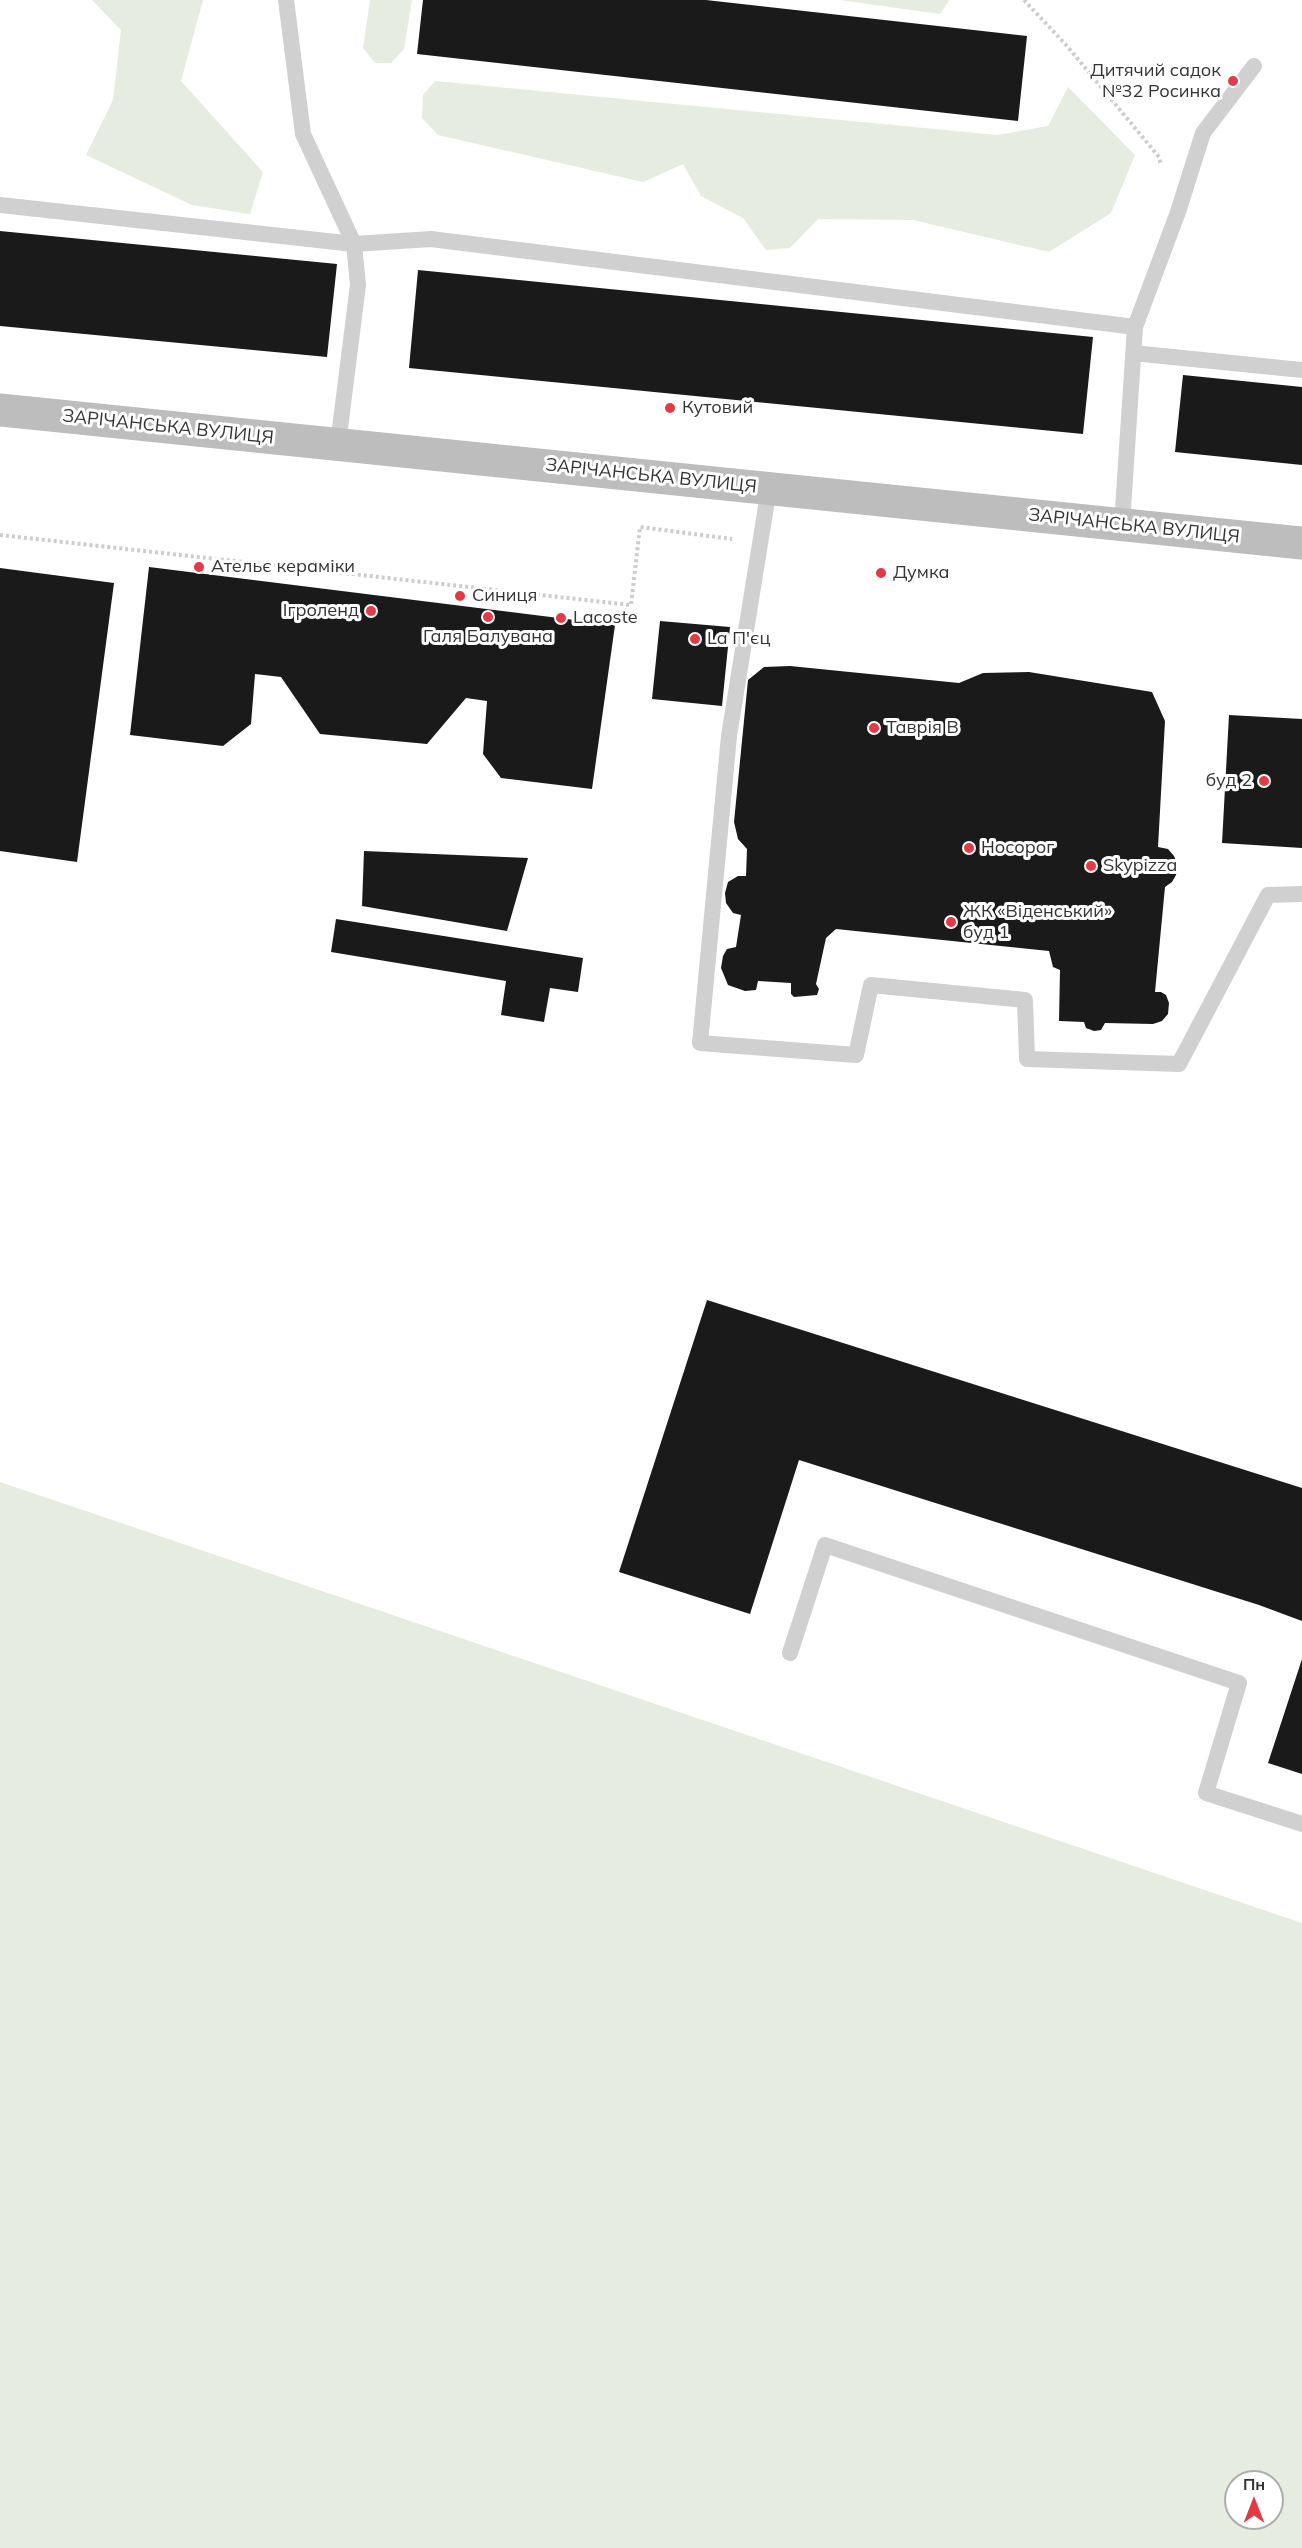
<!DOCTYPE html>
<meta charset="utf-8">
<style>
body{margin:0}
#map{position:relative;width:1302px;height:2548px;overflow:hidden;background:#fff;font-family:Mulish,sans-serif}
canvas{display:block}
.north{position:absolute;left:1224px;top:2470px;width:60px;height:60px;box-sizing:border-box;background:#fff;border:2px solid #adadad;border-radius:50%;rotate:0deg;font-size:16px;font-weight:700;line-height:24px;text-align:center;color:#333}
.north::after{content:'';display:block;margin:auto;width:21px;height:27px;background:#e63946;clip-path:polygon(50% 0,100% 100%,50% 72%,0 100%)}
</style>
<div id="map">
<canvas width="1302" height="2548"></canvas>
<div class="north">Пн</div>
</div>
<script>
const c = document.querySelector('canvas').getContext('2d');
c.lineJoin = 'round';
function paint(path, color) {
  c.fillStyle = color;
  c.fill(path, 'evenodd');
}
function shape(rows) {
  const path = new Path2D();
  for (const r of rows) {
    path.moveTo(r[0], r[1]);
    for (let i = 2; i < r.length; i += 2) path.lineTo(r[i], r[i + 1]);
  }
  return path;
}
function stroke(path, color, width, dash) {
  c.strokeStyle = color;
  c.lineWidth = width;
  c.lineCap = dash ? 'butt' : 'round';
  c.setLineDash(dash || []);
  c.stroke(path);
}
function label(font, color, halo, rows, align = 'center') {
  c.font = font + ' Mulish,sans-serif';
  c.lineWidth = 6;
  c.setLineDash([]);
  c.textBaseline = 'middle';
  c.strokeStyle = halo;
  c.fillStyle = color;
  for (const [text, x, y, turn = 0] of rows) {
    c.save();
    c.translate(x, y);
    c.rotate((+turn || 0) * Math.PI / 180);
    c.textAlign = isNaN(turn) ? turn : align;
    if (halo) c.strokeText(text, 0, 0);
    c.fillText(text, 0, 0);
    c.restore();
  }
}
const green = shape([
 [92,0,203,0,181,81,263,172,250,214,192,205,86,155,113,100,121,30],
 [370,0,412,0,404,49,391,63,375,63,363,48],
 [840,0,949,0,940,14],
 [435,81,997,135,1048,126,1068,87,1135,155,1111,213,1049,252,913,220,818,219,790,248,766,250,743,218,701,196,683,164,643,182,438,135,422,118,423,95],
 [0,1482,1302,1923,1302,2548,0,2548],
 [1236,2482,1272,2482,1272,2518,1236,2518]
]);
const building = shape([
 [423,0,706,0,1027,36,1018,121,417,54],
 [0,231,337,264,327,357,0,326],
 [418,270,1093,337,1083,434,409,368],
 [1183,375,1302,387,1302,465,1175,452],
 [149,567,615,625,592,789,501,778,483,754,487,701,466,698,427,744,320,734,281,677,255,674,251,724,223,746,130,735],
 [0,568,114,583,77,862,0,851],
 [660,621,730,627,722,706,652,699],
 [790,666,959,683,983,673,1029,672,1152,692,1165,721,1158,847,1168,849,1174,856,1178,865,1176,875,1172,882,1165,887,1155,992,1161,992,1166,995,1169,1003,1168,1014,1162,1021,1153,1024,1105,1023,1101,1030,1094,1031,1086,1028,1084,1022,1059,1021,1060,970,1053,967,1049,951,836,929,826,938,816,984,819,989,817,995,794,997,791,994,791,983,758,981,756,990,745,991,728,985,721,968,723,956,727,949,736,947,741,915,733,913,726,903,725,893,728,882,738,876,746,876,747,849,738,839,734,822,748,680,764,667],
 [1229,715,1302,719,1302,848,1222,843],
 [364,851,528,858,507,931,362,906],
 [336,919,583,958,578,992,550,988,544,1022,501,1015,506,981,331,952],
 [707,1300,1302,1488,1302,1621,1259,1605,799,1460,750,1614,619,1572],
 [1302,1659,1302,1774,1268,1763]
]);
const path = shape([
 [1024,0,1067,46,1159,157,1161,165],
 [0,535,631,605,640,527,732,539]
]);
const lane = shape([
 [286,0,303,134,354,244,358,285,338,444],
 [0,205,354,244,431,239,1135,327,1122,524],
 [1135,327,1178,212,1203,133,1254,66],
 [1133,353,1302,370],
 [769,488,729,736,700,1043,856,1055,871,985,1025,1000,1027,1059,1179,1064,1268,895,1302,894],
 [790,1653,825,1545,1239,1683,1206,1793,1302,1824]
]);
const secondary = shape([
 [0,410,1302,543]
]);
const markers = [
 [1233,81,6,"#e63946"],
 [670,408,6,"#e63946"],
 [199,567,6,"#e63946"],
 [881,573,6,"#e63946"],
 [460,596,6,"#e63946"],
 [371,611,6,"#e63946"],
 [488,617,6,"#e63946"],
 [561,618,6,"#e63946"],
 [695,639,6,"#e63946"],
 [874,728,6,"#e63946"],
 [1264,781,6,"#e63946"],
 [969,848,6,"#e63946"],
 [1091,866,6,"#e63946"],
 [951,922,6,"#e63946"]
];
const poiNames = [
 ["Дитячий садок",1221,71,"right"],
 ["№32 Росинка",1221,92,"right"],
 ["Кутовий",682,408],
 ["Ательє кераміки",211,567],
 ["Думка",893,573],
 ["Синиця",472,596],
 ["Ігроленд",359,611,"right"],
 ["Lacoste",573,618],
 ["Галя Балувана",488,637,"center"],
 ["La П'єц",707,639],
 ["Таврія В",886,728],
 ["буд 2",1252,781,"right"],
 ["Носорог",981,848],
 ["Skypizza",1103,866],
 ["ЖК «Віденський»",963,912],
 ["буд 1",963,933]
];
const streetNames = [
 ["ЗАРІЧАНСЬКА ВУЛИЦЯ",168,427,6],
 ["ЗАРІЧАНСЬКА ВУЛИЦЯ",651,476,6],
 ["ЗАРІЧАНСЬКА ВУЛИЦЯ",1134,526,6]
];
paint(green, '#e6ecdf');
paint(building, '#1a1a1a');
stroke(path, '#cdcdcd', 4, [3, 3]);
stroke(lane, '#d0d0d0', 16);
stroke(secondary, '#bdbdbd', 33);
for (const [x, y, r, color] of markers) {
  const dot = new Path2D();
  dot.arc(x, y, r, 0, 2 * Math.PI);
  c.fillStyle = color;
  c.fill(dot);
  stroke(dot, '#fff', 2);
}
label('18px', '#333', '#fff', poiNames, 'left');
label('18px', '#333', '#fff', streetNames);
</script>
